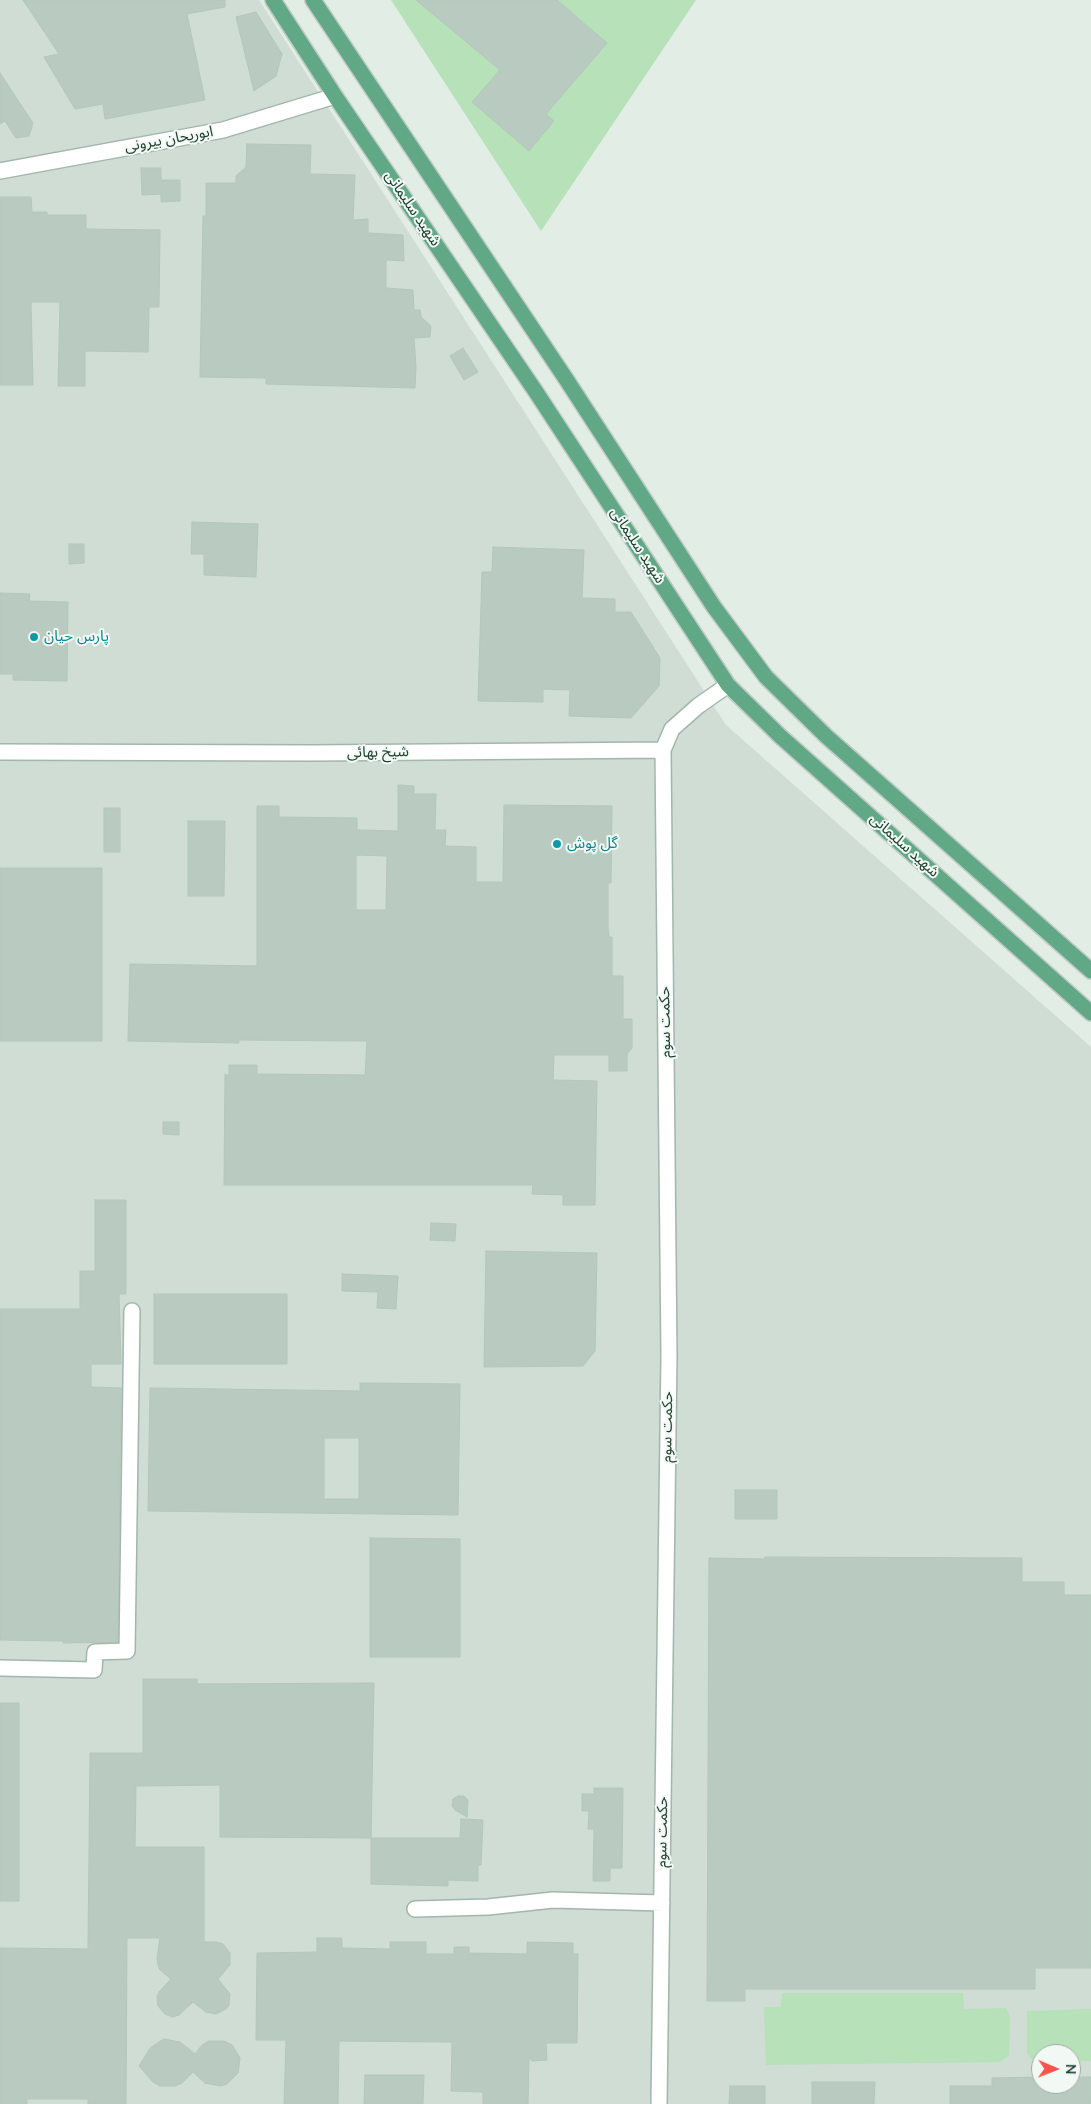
<!DOCTYPE html>
<meta charset="utf-8">
<style>
body{margin:0}
#map{position:relative;width:1091px;height:2104px;overflow:hidden;background:#e1ede5;font-family:"Nunito Sans",sans-serif}
canvas{display:block}
.north{position:absolute;left:1031px;top:2044px;width:50px;height:50px;box-sizing:border-box;background:#f2f9f4;border:1px solid #9eafa6;border-radius:50%;rotate:91deg;font-size:14px;font-weight:700;line-height:20px;text-align:center;color:#1f4030}
.north::after{content:'';display:block;margin:auto;width:18px;height:22px;background:#ff524d;clip-path:polygon(50% 0,100% 100%,50% 72%,0 100%)}
</style>
<div id="map">
<canvas width="1091" height="2104"></canvas>
<div class="north">N</div>
</div>
<script>
const c = document.querySelector('canvas').getContext('2d');
c.lineJoin = 'round';
function paint(path, color) {
  c.fillStyle = color;
  c.fill(path, 'evenodd');
}
function shape(rows) {
  const path = new Path2D();
  for (const r of rows) {
    path.moveTo(r[0], r[1]);
    for (let i = 2; i < r.length; i += 2) path.lineTo(r[i], r[i + 1]);
  }
  return path;
}
function stroke(path, color, width, dash) {
  c.strokeStyle = color;
  c.lineWidth = width;
  c.lineCap = dash ? 'butt' : 'round';
  c.setLineDash(dash || []);
  c.stroke(path);
}
function label(font, color, halo, rows, align = 'center') {
  c.font = font + ' "Nunito Sans","Noto Sans Arabic",sans-serif';
  c.lineWidth = 4;
  c.setLineDash([]);
  c.textBaseline = 'middle';
  c.strokeStyle = halo;
  c.fillStyle = color;
  for (const [text, x, y, turn = 0] of rows) {
    c.save();
    c.translate(x, y);
    c.rotate((+turn || 0) * Math.PI / 180);
    c.textAlign = isNaN(turn) ? turn : align;
    if (halo) c.strokeText(text, 0, 0);
    c.fillText(text, 0, 0);
    c.restore();
  }
}
const built = shape([
 [0,0,259,0,726,725,1091,1047,1091,2104,0,2104],
 [1041,2054,1071,2054,1071,2084,1041,2084]
]);
const green = shape([
 [391,0,696,0,541,231],
 [782,1993,963,1993,964,2009,1006,2008,1010,2017,1009,2056,999,2062,766,2065,764,2007,781,2007],
 [1091,2009,1091,2061,1071,2061,1071,2054,1041,2054,1041,2061,1033,2061,1027,2053,1027,2011]
]);
const building = shape([
 [23,0,225,0,225,7,187,14,205,100,105,119,103,104,75,109,44,57,59,54,23,0],
 [416,0,557,0,607,43,546,114,554,121,529,151,472,102,500,70,416,0],
 [256,12,282,54,276,76,254,91,236,17,256,12],
 [0,73,33,123,29,136,16,138,5,121,0,124,0,73],
 [247,144,311,145,310,174,355,175,353,220,368,219,368,233,403,235,404,261,386,260,386,288,413,290,414,310,420,310,421,317,431,326,430,337,414,338,416,367,415,388,266,384,266,378,200,377,203,216,206,216,206,183,236,183,236,176,246,167,247,144],
 [141,168,161,168,161,180,180,180,180,201,161,202,161,194,142,195,141,168],
 [0,197,31,197,32,212,47,212,47,215,86,215,86,229,160,230,159,307,149,307,148,352,85,351,85,386,58,386,60,302,31,302,33,385,0,385,0,197],
 [463,348,478,372,464,380,450,356,463,348],
 [192,522,258,524,256,577,204,575,204,554,191,554,192,522],
 [69,544,84,544,84,563,69,564,69,544],
 [493,547,584,550,582,598,615,599,615,612,631,612,660,658,659,686,631,718,569,716,570,690,543,689,543,702,478,701,482,572,492,572,493,547],
 [0,593,30,594,29,601,68,602,67,681,13,680,13,674,0,674,0,593],
 [398,785,414,786,414,794,436,794,435,830,446,830,445,846,476,847,476,882,503,882,504,805,612,806,611,883,608,883,608,929,609,937,612,937,612,976,623,976,623,1019,632,1019,632,1048,627,1054,627,1071,609,1071,609,1055,554,1055,553,1080,597,1081,595,1205,563,1205,563,1195,532,1194,533,1185,224,1185,225,1074,229,1076,229,1065,257,1065,257,1074,365,1075,367,1041,239,1040,239,1043,128,1041,130,964,257,966,257,806,279,806,279,817,357,818,357,830,398,831,398,785],
 [356,855,387,856,386,910,356,910,356,855],
 [104,808,120,808,120,852,104,852,104,808],
 [188,821,225,821,224,896,188,896,188,821],
 [0,868,102,868,102,1041,0,1041,0,868],
 [163,1122,179,1122,179,1135,163,1134,163,1122],
 [95,1200,126,1200,126,1294,119,1294,121,1364,91,1364,91,1387,121,1388,118,1642,63,1643,63,1641,0,1640,0,1309,80,1309,80,1271,95,1271,95,1200],
 [431,1223,456,1224,455,1241,430,1240,431,1223],
 [486,1251,597,1253,595,1351,583,1366,484,1367,486,1251],
 [342,1274,398,1276,396,1309,377,1308,378,1292,342,1291,342,1274],
 [154,1294,287,1294,287,1364,154,1364,154,1294],
 [360,1383,460,1384,458,1515,148,1511,150,1388,360,1391,360,1383],
 [324,1438,359,1438,359,1499,324,1499,324,1438],
 [735,1490,777,1490,777,1519,735,1519,735,1490],
 [370,1538,460,1539,460,1657,370,1657,370,1538],
 [765,1557,1022,1558,1022,1582,1064,1582,1064,1595,1091,1595,1091,1968,1035,1968,1035,1989,745,1989,745,2001,707,2001,709,1558,765,1559,765,1557],
 [143,1679,197,1679,197,1684,374,1683,371,1838,220,1837,220,1785,136,1786,135,1847,204,1847,204,1942,217,1942,223,1944,230,1953,230,1965,218,1979,230,1994,229,2005,226,2009,216,2014,206,2012,193,2002,179,2015,172,2017,165,2014,158,2006,157,1997,159,1992,171,1979,160,1970,158,1965,157,1959,160,1938,127,1938,126,2104,88,2104,88,2099,27,2099,27,2104,0,2104,0,1948,88,1949,90,1753,143,1753,143,1679],
 [0,1703,19,1703,19,1901,0,1901,0,1703],
 [594,1788,623,1788,622,1868,610,1868,610,1881,593,1881,594,1829,588,1829,589,1811,582,1811,582,1794,594,1794,594,1788],
 [458,1796,464,1796,468,1800,467,1817,455,1810,452,1806,453,1799,458,1796],
 [461,1819,483,1820,481,1865,478,1865,478,1881,448,1880,448,1886,371,1884,371,1838,460,1838,461,1819],
 [317,1938,342,1938,342,1948,390,1949,390,1942,426,1942,426,1954,454,1954,454,1947,469,1947,469,1953,527,1954,527,1942,573,1943,573,1954,578,1954,577,2043,546,2043,547,2060,532,2061,529,2057,528,2104,483,2104,483,2092,451,2091,452,2042,339,2041,338,2104,284,2104,286,2040,256,2040,257,1953,317,1952,317,1938],
 [164,2039,180,2042,195,2054,202,2045,209,2041,224,2041,232,2045,240,2058,238,2073,227,2084,220,2086,205,2083,193,2072,182,2083,175,2086,160,2086,153,2082,139,2066,151,2047,164,2039],
 [365,2075,424,2075,423,2104,364,2104,365,2075],
 [1041,2077,1041,2084,1071,2084,1071,2077,1091,2077,1091,2104,950,2104,950,2086,992,2086,992,2078,1041,2077],
 [812,2082,875,2082,874,2104,812,2104,812,2082],
 [730,2086,765,2086,765,2104,729,2104,730,2086]
]);
const minor = shape([
 [0,171,223,130,335,96],
 [0,752,312,753,663,750],
 [0,1668,94,1670,95,1652,127,1651,132,1311],
 [415,1909,488,1907,553,1900,662,1903],
 [659,2104,669,1356,663,750,672,729,698,706,728,685]
]);
const major = shape([
 [273,0,335,96,536,392,728,685,780,736,1091,1013],
 [313,0,566,379,714,607,766,677,826,736,1091,971]
]);
const markers = [
 [34,637,5,"#0f9aa8"],
 [557,844,5,"#0f9aa8"]
];
const streetNames = [
 ["ابوریحان بیرونی",169,140,-10],
 ["شهید سلیمانی",412,209,56],
 ["شهید سلیمانی",637,546,57],
 ["شیخ بهائی",378,753,-1],
 ["شهید سلیمانی",904,846,42],
 ["حکمت سوم",666,1022,-91],
 ["حکمت سوم",668,1427,-89],
 ["حکمت سوم",663,1832,-89]
];
const cultureNames = [
 ["پارس حیان",44,637],
 ["گل پوش",567,844]
];
paint(built, '#cfddd4');
paint(green, '#b7e1b9');
paint(building, '#b9cbc0');
stroke(building, '#b2c8ba', 1);
stroke(minor, '#a3b6ab', 18);
stroke(major, '#c0cac5', 18);
stroke(minor, '#fff', 15);
stroke(major, '#60a886', 15);
for (const [x, y, r, color] of markers) {
  const dot = new Path2D();
  dot.arc(x, y, r, 0, 2 * Math.PI);
  c.fillStyle = color;
  c.fill(dot);
  stroke(dot, '#f2f9f4', 2);
}
label('15px', '#1f4030', '#f2f9f4', streetNames);
label('15px', '#0d838f', '#f2f9f4', cultureNames, 'left');
</script>
